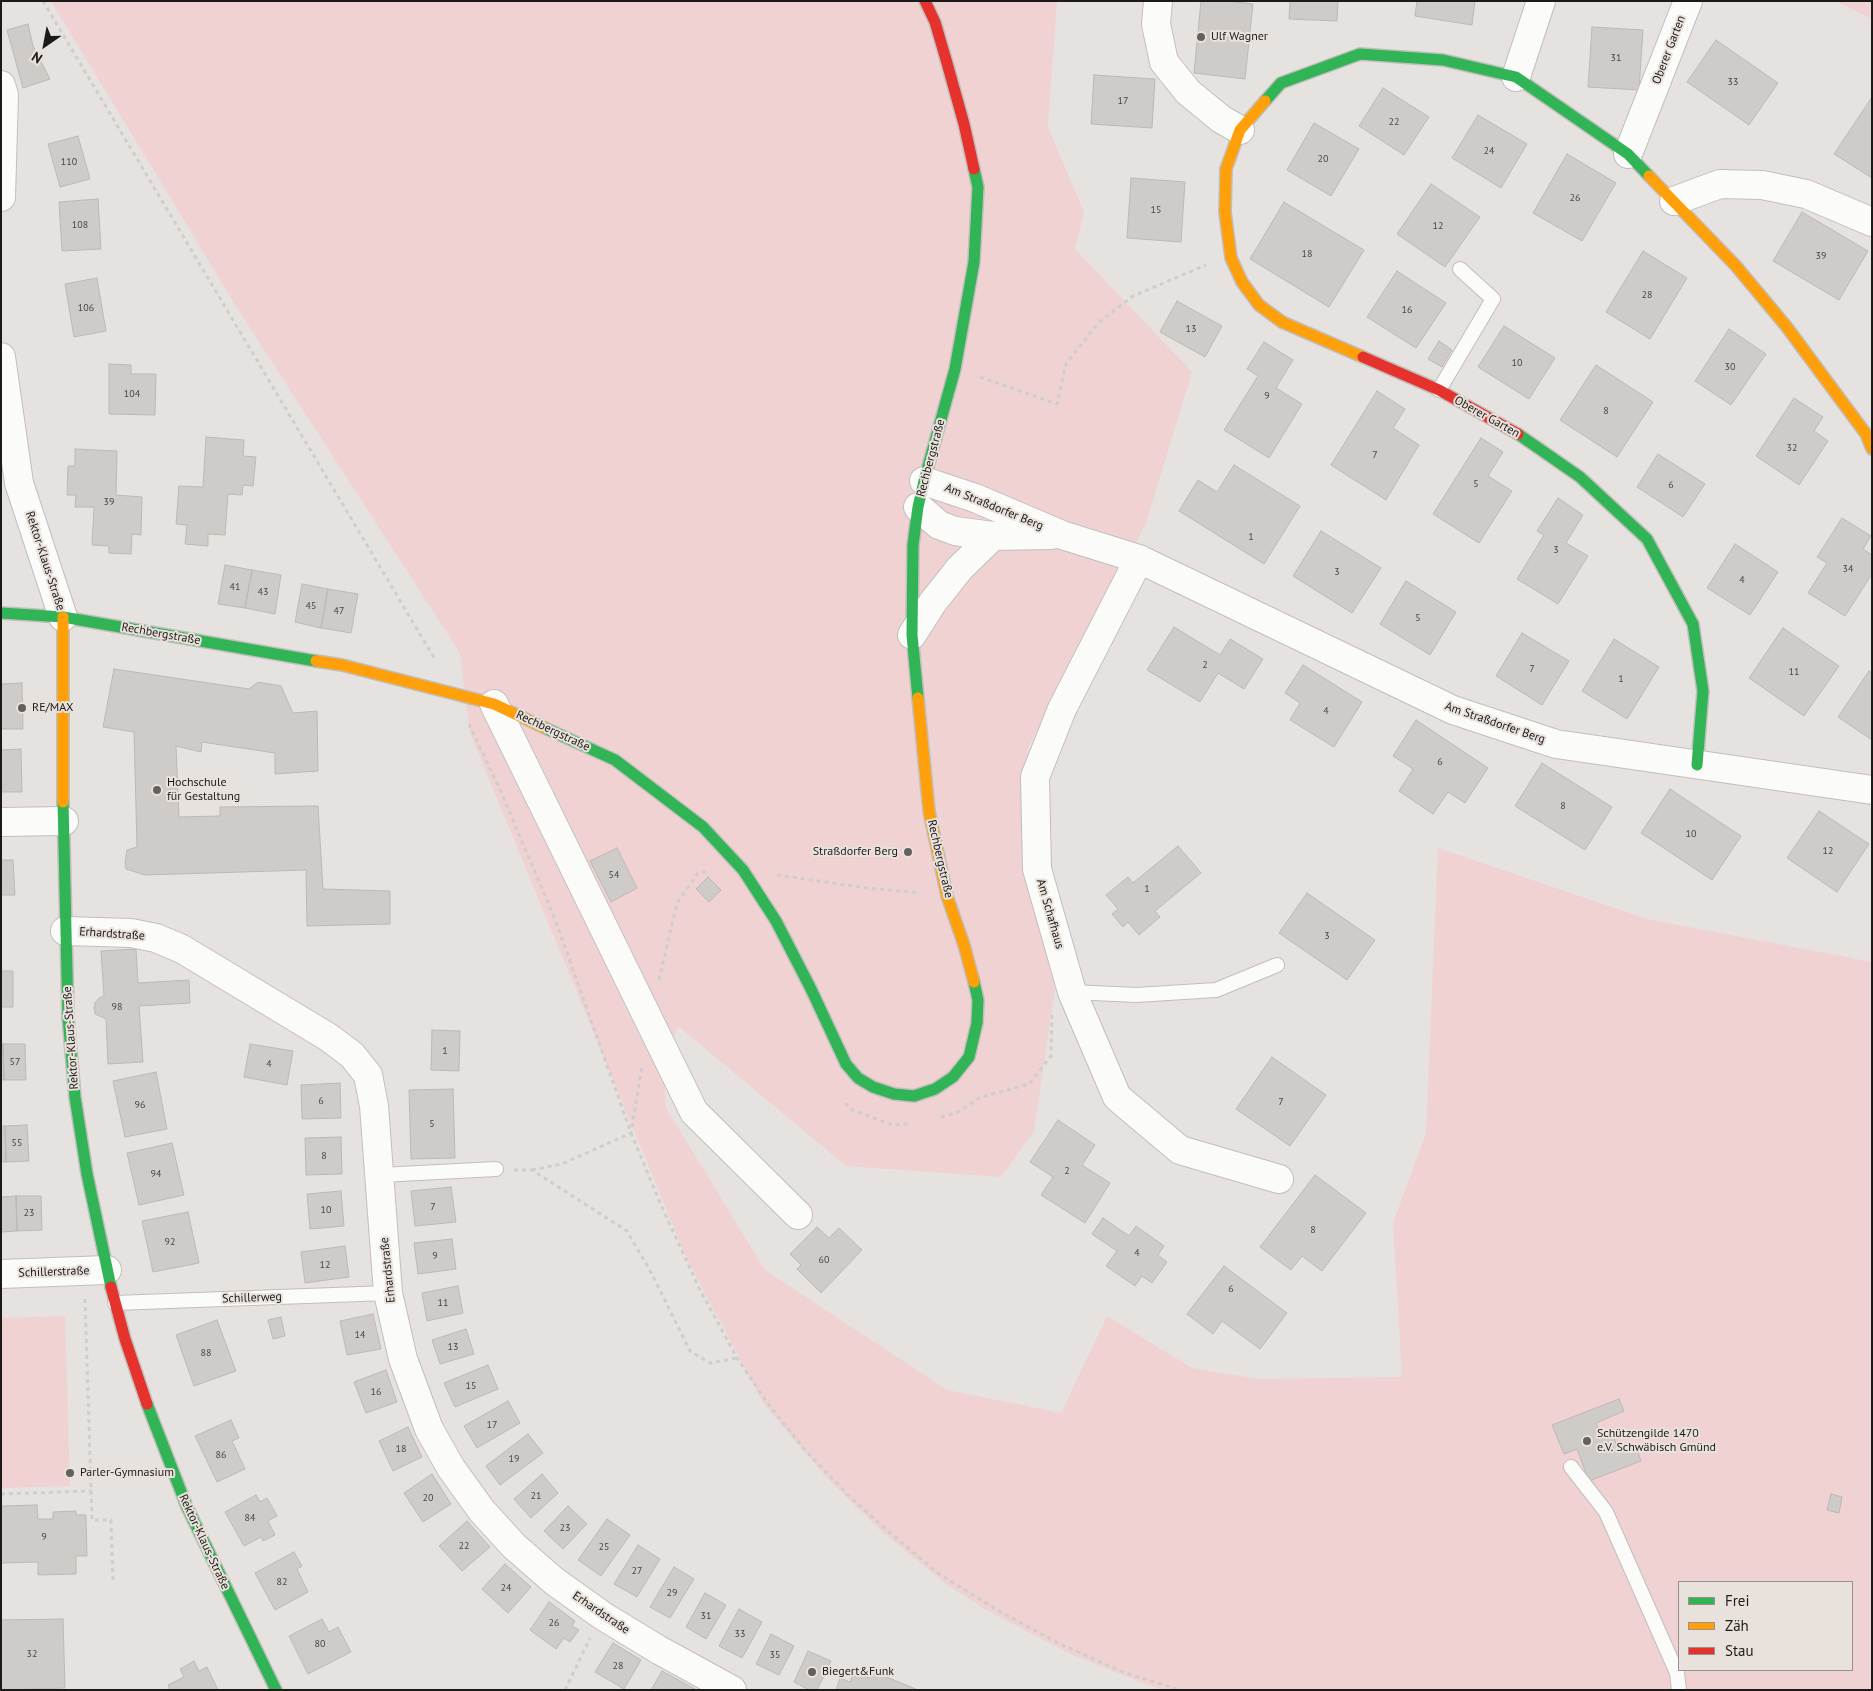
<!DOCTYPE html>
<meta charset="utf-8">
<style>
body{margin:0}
#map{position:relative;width:1873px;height:1691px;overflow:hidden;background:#e6e2df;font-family:"PT Sans",sans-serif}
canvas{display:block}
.frame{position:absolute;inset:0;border:2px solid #1c1a18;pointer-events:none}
.legend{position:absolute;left:1678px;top:1581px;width:175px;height:90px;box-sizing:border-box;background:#e9e2dc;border:1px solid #97928e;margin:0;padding:6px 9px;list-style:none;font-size:15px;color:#1c1a18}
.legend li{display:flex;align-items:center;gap:10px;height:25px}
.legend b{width:25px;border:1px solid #97928e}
.north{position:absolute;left:20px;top:20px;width:50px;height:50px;-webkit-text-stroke:4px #e9e2dc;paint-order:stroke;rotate:213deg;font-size:14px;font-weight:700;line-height:20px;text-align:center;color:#1c1a18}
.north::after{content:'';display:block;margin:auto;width:18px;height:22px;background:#1c1a18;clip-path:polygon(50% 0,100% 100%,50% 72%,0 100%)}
</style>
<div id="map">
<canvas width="1873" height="1691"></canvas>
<div class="frame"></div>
<ul class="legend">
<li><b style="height:6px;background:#30b455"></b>Frei</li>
<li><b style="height:6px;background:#ff9f0a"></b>Zäh</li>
<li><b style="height:6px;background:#e5322d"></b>Stau</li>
</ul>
<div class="north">N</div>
</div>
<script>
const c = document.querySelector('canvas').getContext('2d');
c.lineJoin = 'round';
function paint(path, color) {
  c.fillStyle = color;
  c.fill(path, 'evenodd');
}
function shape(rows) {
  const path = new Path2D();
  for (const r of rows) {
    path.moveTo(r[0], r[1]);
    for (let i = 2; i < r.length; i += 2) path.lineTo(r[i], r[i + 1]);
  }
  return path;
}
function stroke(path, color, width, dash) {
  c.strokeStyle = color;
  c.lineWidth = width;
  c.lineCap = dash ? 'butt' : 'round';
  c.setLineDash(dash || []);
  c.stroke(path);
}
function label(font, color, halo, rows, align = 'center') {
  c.font = font + ' "PT Sans",sans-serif';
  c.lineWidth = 4;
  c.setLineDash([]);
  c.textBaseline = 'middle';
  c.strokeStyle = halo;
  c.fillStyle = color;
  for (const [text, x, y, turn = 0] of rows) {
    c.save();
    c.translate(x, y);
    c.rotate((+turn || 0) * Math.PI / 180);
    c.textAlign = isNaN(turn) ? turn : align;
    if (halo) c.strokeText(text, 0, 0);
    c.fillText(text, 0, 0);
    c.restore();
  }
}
const green = shape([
 [51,1,1057,1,1048,127,1084,212,1075,249,1192,372,1146,523,1028,748,1024,865,1055,989,1034,1131,1001,1177,846,1166,678,1026,663,1062,666,1108,765,1270,947,1390,1061,1413,1107,1316,1192,1368,1258,1379,1402,1377,1393,1223,1426,1133,1438,848,1647,919,1872,962,1872,1690,1164,1690,1145,1684,1068,1653,985,1609,946,1584,880,1530,827,1478,763,1403,686,1257,470,733,460,653,239,311],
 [1679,1582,1852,1582,1852,1670,1679,1670],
 [1835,1,1872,1,1872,19],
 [65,1316,70,1486,1,1488,1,1318]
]);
const building = shape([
 [1201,1,1227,1,1253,4,1245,79,1194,73,1201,1],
 [1290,1,1338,1,1337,21,1289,19,1290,1],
 [1417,1,1475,1,1472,25,1415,16,1417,1],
 [28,24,33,46,50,79,23,88,7,30,28,24],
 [1592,27,1643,30,1639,90,1588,87,1592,27],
 [1716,40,1778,83,1749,125,1687,82,1716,40],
 [1094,75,1155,79,1152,128,1091,124,1094,75],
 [1383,88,1429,117,1404,155,1359,126,1383,88],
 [1872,97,1872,178,1834,154,1872,97],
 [1478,115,1527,144,1501,188,1452,158,1478,115],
 [1314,123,1359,149,1331,196,1287,170,1314,123],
 [78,136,90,179,60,187,48,144,78,136],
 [1567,154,1616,183,1582,241,1533,213,1567,154],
 [1131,178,1185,182,1181,242,1127,238,1131,178],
 [1431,184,1480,217,1445,267,1397,234,1431,184],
 [98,199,101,249,62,251,59,202,98,199],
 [1284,202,1364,250,1329,307,1250,259,1284,202],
 [1802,212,1868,251,1839,300,1773,261,1802,212],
 [1643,251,1687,278,1650,339,1606,312,1643,251],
 [1397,271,1446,303,1416,348,1367,317,1397,271],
 [97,278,106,331,74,337,65,284,97,278],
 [1177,301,1222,326,1205,357,1160,332,1177,301],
 [1504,326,1555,358,1529,399,1478,367,1504,326],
 [1729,329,1766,354,1731,405,1695,381,1729,329],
 [1439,341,1452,350,1442,367,1428,359,1439,341],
 [1264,342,1293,360,1276,388,1302,404,1269,458,1224,430,1258,376,1247,369,1264,342],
 [109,364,131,365,131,374,156,374,155,415,109,414,109,364],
 [1596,365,1653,402,1617,457,1560,420,1596,365],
 [1377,391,1405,409,1393,428,1419,445,1386,500,1331,465,1377,391],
 [1794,398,1823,417,1814,431,1828,441,1799,485,1756,456,1794,398],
 [206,437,244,440,243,456,256,457,253,486,243,485,242,495,228,494,225,535,208,534,208,546,185,544,187,525,176,524,179,486,203,487,206,437],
 [1481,438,1503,452,1488,476,1512,491,1479,543,1433,514,1481,438],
 [75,449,117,451,116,495,142,497,141,535,132,534,131,554,109,553,109,546,92,545,94,507,75,507,76,495,67,495,68,466,75,466,75,449],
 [1658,454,1705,484,1683,517,1637,487,1658,454],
 [1234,465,1300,506,1264,564,1179,511,1198,480,1217,492,1234,465],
 [1558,498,1583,515,1566,543,1588,556,1558,604,1517,579,1544,535,1537,531,1558,498],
 [1842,518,1871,536,1863,549,1872,555,1872,574,1845,616,1808,593,1827,563,1817,557,1842,518],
 [1321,531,1381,568,1352,613,1293,576,1321,531],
 [1735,544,1778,572,1750,615,1707,588,1735,544],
 [225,565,252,570,245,608,218,604,225,565],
 [252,570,281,575,275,614,245,608,252,570],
 [1406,581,1456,612,1430,655,1380,624,1406,581],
 [302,584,328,589,321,628,295,622,302,584],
 [328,589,358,594,351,633,321,628,328,589],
 [1174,627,1220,655,1230,639,1263,659,1244,689,1218,673,1200,702,1147,670,1174,627],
 [1783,628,1839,666,1804,716,1749,678,1783,628],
 [1522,633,1569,661,1542,705,1496,676,1522,633],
 [1614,639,1659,667,1627,719,1582,691,1614,639],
 [1303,665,1362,702,1334,747,1290,720,1300,703,1285,693,1303,665],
 [114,669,249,689,258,682,281,686,293,713,317,711,318,771,275,774,275,753,202,742,201,752,176,746,179,817,220,816,220,807,318,806,323,889,390,891,390,924,307,926,306,870,145,875,126,869,125,862,127,850,137,847,134,732,103,727,114,669],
 [1869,671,1872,673,1872,740,1838,717,1869,671],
 [22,683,23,729,1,729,1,684,22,683],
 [1416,720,1488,768,1465,803,1448,792,1433,814,1399,791,1413,769,1393,756,1416,720],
 [21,749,22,792,1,792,1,750,21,749],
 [1542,763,1612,807,1585,850,1515,806,1542,763],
 [1670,789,1741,836,1712,880,1641,833,1670,789],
 [1819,811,1869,844,1837,892,1787,858,1819,811],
 [1178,846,1201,873,1155,911,1160,917,1139,935,1128,922,1123,927,1112,914,1118,909,1106,895,1128,877,1133,883,1178,846],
 [617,848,637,888,611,902,590,861,617,848],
 [1,860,13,860,15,895,1,895,1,860],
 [708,877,721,890,709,902,696,889,708,877],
 [1307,893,1375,940,1347,980,1279,933,1307,893],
 [136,949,138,983,189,980,190,1003,139,1006,143,1062,108,1064,106,1019,95,1014,94,1008,95,1003,99,998,104,996,101,951,136,949],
 [1,971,13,971,13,1007,1,1007,1,971],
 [432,1030,460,1031,459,1071,431,1070,432,1030],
 [1,1044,3,1044,4,1080,1,1080,1,1044],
 [3,1044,25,1044,26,1080,4,1080,3,1044],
 [250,1044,293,1051,287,1085,244,1077,250,1044],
 [1272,1057,1326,1095,1290,1146,1236,1109,1272,1057],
 [156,1072,167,1129,125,1137,113,1081,156,1072],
 [340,1083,341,1118,302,1119,301,1085,340,1083],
 [453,1089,455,1158,411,1159,409,1090,453,1089],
 [1058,1120,1095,1145,1082,1165,1110,1183,1085,1223,1041,1195,1053,1177,1030,1162,1058,1120],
 [27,1125,29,1161,6,1162,5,1126,27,1125],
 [1,1126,5,1126,6,1162,1,1162,1,1126],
 [341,1137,342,1174,306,1175,305,1138,341,1137],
 [172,1143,184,1195,139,1205,127,1153,172,1143],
 [1315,1175,1366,1213,1322,1271,1302,1256,1291,1270,1260,1247,1315,1175],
 [451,1187,456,1222,415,1226,411,1191,451,1187],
 [341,1191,344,1226,310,1229,307,1194,341,1191],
 [16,1196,17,1231,1,1232,1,1197,16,1196],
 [16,1196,41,1196,42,1230,17,1231,16,1196],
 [188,1212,199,1263,153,1272,142,1221,188,1212],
 [1103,1218,1129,1236,1136,1226,1164,1246,1158,1255,1167,1262,1152,1283,1142,1276,1135,1286,1106,1266,1117,1251,1092,1234,1103,1218],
 [817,1227,829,1238,839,1228,862,1250,821,1293,797,1269,801,1265,790,1254,817,1227],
 [452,1239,456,1269,418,1274,414,1243,452,1239],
 [345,1246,349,1277,305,1283,301,1252,345,1246],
 [1224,1266,1287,1313,1260,1349,1222,1321,1213,1334,1187,1314,1224,1266],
 [458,1286,463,1313,427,1321,422,1293,458,1286],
 [373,1314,381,1349,347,1355,340,1321,373,1314],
 [281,1317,285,1336,273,1339,268,1320,281,1317],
 [217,1320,236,1371,194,1386,176,1335,217,1320],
 [466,1329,474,1354,440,1364,432,1340,466,1329],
 [488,1365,498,1389,455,1407,444,1383,488,1365],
 [386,1370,397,1402,366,1413,354,1382,386,1370],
 [1619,1399,1624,1411,1596,1423,1602,1437,1612,1433,1619,1451,1635,1444,1641,1461,1589,1481,1577,1449,1564,1454,1552,1425,1619,1399],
 [508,1401,520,1423,477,1448,464,1426,508,1401],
 [231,1420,239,1438,232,1441,245,1469,217,1482,195,1436,231,1420],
 [408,1427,422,1457,393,1471,379,1441,408,1427],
 [528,1434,543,1453,500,1485,486,1466,528,1434],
 [432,1474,451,1504,423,1522,404,1493,432,1474],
 [542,1474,558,1493,531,1518,514,1499,542,1474],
 [1831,1494,1842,1497,1839,1513,1827,1510,1831,1494],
 [256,1495,260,1502,267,1498,277,1516,268,1521,275,1535,263,1541,261,1537,244,1546,225,1512,256,1495],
 [37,1505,38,1519,53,1519,53,1512,76,1511,76,1515,86,1515,87,1556,76,1556,76,1574,38,1575,38,1562,1,1563,1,1506,37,1505],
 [568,1506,587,1524,563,1549,544,1531,568,1506],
 [607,1519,630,1535,601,1576,578,1560,607,1519],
 [467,1521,490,1547,462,1571,439,1546,467,1521],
 [638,1545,660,1559,637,1597,614,1584,638,1545],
 [294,1552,302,1566,297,1569,308,1592,275,1610,255,1573,294,1552],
 [505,1564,531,1587,508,1613,482,1589,505,1564],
 [674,1567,694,1579,670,1618,650,1607,674,1567],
 [705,1593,726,1605,706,1639,686,1627,705,1593],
 [549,1602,575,1621,572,1626,579,1630,570,1642,564,1638,556,1649,530,1630,549,1602],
 [739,1609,762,1622,742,1658,719,1646,739,1609],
 [63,1619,65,1688,1,1690,1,1620,63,1619],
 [322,1619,329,1632,338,1627,351,1652,308,1674,289,1636,322,1619],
 [771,1634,794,1646,779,1675,756,1664,771,1634],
 [613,1643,641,1660,624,1689,595,1672,613,1643],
 [808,1651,831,1661,817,1690,809,1690,794,1682,808,1651],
 [194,1661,199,1671,207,1667,218,1690,170,1690,168,1685,184,1677,180,1669,194,1661],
 [662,1671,695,1689,695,1690,651,1690,662,1671],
 [872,1671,918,1690,836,1690,840,1678,850,1682,854,1672,869,1678,872,1671]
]);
const path = shape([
 [43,1,436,661],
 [980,377,1057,404,1066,364,1098,323,1133,296,1206,265],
 [469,724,501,792,555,919,631,1133,661,1205,699,1288,737,1358,769,1405,805,1450,850,1497,889,1532,939,1574,999,1611,1060,1644,1123,1672,1180,1690],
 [777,875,867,888,920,893],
 [659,980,677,903,698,873,709,872],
 [845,1103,853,1110,892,1125,909,1124],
 [941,1117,956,1113,981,1097,1029,1084,1051,1056,1052,1015],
 [514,1170,532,1170,627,1231,652,1274,690,1351,710,1363,737,1358],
 [532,1170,562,1164,631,1133,642,1067],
 [85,1299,92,1520,111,1520,113,1584],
 [1,1494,91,1491],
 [565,1690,590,1638]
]);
const lane = shape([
 [1439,390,1493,299,1460,269],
 [1072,992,1136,995,1216,990,1277,965],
 [381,1175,496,1169],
 [115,1303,388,1293],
 [1571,1467,1606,1512,1677,1673,1679,1690]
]);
const street = shape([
 [1158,1,1156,24,1164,62,1188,92,1221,119,1240,130],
 [1516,77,1541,1],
 [1,85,4,95,1,197],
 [1628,154,1688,1],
 [1674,201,1720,184,1762,185,1806,194,1872,222],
 [1,357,19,483,63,617],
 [924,481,975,498,1062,535,1139,559,1453,710,1556,744,1872,790],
 [918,507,939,525,955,531,993,536,1051,535],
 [1139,559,1062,709,1035,777,1037,869,1072,992,1117,1097,1180,1150,1279,1179],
 [912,635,933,602,960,568,993,536],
 [494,704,694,1112,798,1215],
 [1,822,64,821],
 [65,931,131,933,156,938,182,949,328,1037,352,1055,368,1075,374,1106,388,1293,403,1359,429,1429,451,1468,482,1511,514,1546,554,1581,603,1616,659,1650,732,1690],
 [1,1274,107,1270]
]);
const fast = shape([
 [1265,101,1281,83,1360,54,1443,60,1516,77,1628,154,1649,176],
 [1518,434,1580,477,1647,539,1693,624,1703,691,1697,765],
 [1,613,63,617,316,661],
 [918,698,912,635,913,545,918,507,924,481,955,369,974,262,978,187,974,169],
 [545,728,615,760,703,827,743,870,776,921,811,989,846,1064,858,1078,873,1087,894,1094,914,1096,935,1089,953,1077,969,1057,977,1023,978,1000,974,982],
 [63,802,68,1017,75,1097,87,1174,111,1287],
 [147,1404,187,1507,276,1690]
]);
const slow = shape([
 [1265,101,1240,130,1226,169,1225,212,1231,258,1242,282,1259,305,1282,322,1363,357],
 [1649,176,1736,266,1786,326,1866,434,1872,449],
 [63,617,63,802],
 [316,661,342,665,494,704,545,728],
 [918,698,929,811,947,896,964,945,974,982]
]);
const jam = shape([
 [925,1,935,22,947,63,964,124,974,169],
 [1363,357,1439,390,1518,434],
 [111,1287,125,1339,147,1404]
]);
const markers = [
 [1201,37,5,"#63605e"],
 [22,708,5,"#63605e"],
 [157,790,5,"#63605e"],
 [908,852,5,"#63605e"],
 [1587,1441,5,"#63605e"],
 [70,1473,5,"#63605e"],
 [812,1672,5,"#63605e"]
];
const numberNames = [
 ["31",1616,58],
 ["33",1733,82],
 ["17",1123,101],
 ["22",1394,122],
 ["24",1489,151],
 ["20",1323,159],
 ["110",69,162],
 ["26",1575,198],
 ["15",1156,210],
 ["108",80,225],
 ["12",1438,226],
 ["18",1307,254],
 ["39",1821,256],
 ["28",1647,295],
 ["106",86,308],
 ["16",1407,310],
 ["13",1191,329],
 ["10",1517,363],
 ["30",1730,367],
 ["104",132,394],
 ["9",1267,396],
 ["8",1606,411],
 ["32",1792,448],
 ["7",1375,455],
 ["5",1476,484],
 ["6",1671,485],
 ["39",109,502],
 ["1",1251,537],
 ["3",1556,550],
 ["34",1848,569],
 ["3",1337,572],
 ["4",1742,580],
 ["41",235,587],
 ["43",263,592],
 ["45",311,606],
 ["47",339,611],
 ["5",1418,618],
 ["2",1205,665],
 ["7",1532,669],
 ["11",1794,672],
 ["1",1621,679],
 ["4",1326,711],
 ["6",1440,762],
 ["8",1563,806],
 ["10",1691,834],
 ["12",1828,851],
 ["54",614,875],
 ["1",1147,889],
 ["3",1327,936],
 ["98",117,1007],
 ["1",445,1051],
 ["57",15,1062],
 ["4",269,1064],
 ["6",321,1101],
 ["7",1281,1102],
 ["96",140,1105],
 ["5",432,1124],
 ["55",17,1143],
 ["8",324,1156],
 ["2",1067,1171],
 ["94",156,1174],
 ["7",433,1207],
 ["10",326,1210],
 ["23",29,1213],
 ["8",1313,1230],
 ["92",170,1242],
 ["4",1137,1253],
 ["9",435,1256],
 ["60",824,1260],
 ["12",325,1265],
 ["6",1231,1289],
 ["11",443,1303],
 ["14",360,1335],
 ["13",453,1347],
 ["88",206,1353],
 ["15",471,1386],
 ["16",376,1392],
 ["17",492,1425],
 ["18",401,1449],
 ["86",221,1455],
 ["19",514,1459],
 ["21",536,1496],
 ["20",428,1498],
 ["84",250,1518],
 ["23",565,1528],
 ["9",44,1537],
 ["22",464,1546],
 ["25",604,1547],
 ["27",637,1571],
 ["82",282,1582],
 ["24",506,1588],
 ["29",672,1593],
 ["31",706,1616],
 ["26",554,1623],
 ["33",740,1634],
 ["80",320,1644],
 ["32",32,1654],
 ["35",775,1655],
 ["28",618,1666]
];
const poiNames = [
 ["Ulf Wagner",1211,37],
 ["RE/MAX",32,708],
 ["Hochschule",167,783],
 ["für Gestaltung",167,797],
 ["Straßdorfer Berg",898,852,"right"],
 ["Schützengilde 1470",1597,1434],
 ["e.V. Schwäbisch Gmünd",1597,1448],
 ["Parler-Gymnasium",80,1473],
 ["Biegert&Funk",822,1672]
];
const streetNames = [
 ["Oberer Garten",1669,50,-69],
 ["Oberer Garten",1487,417,29],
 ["Rechbergstraße",931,458,-75],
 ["Am Straßdorfer Berg",994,507,22],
 ["Rektor-Klaus-Straße",45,561,72],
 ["Rechbergstraße",161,634,10],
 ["Am Straßdorfer Berg",1495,723,19],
 ["Rechbergstraße",553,731,25],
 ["Rechbergstraße",940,859,77],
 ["Am Schafhaus",1050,914,74],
 ["Erhardstraße",112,934,4],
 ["Rektor-Klaus-Straße",71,1038,-94],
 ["Erhardstraße",388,1270,-96],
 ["Schillerstraße",54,1272,-2],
 ["Schillerweg",252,1298,-2],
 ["Rektor-Klaus-Straße",204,1542,65],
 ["Erhardstraße",601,1613,34]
];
paint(green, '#f0d2d3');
paint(building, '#cecbc8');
stroke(building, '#bbb9b6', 1);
stroke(lane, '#c1bfbc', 16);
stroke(street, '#c1bfbc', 30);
stroke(fast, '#c1bfbc', 14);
stroke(slow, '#c1bfbc', 14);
stroke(jam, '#c1bfbc', 14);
stroke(path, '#cececc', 3, [4, 4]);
stroke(lane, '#fbfbfa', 14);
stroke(street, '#fbfbfa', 28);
stroke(fast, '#30b455', 11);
stroke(slow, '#ff9f0a', 11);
stroke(jam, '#e5322d', 11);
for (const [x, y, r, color] of markers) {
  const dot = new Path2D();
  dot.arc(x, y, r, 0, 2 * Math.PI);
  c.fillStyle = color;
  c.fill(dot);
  stroke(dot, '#e9e2dc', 2);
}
label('10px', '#484644', null, numberNames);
label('12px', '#1c1a18', '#e9e2dc', poiNames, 'left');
label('12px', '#1c1a18', '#e9e2dc', streetNames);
</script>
